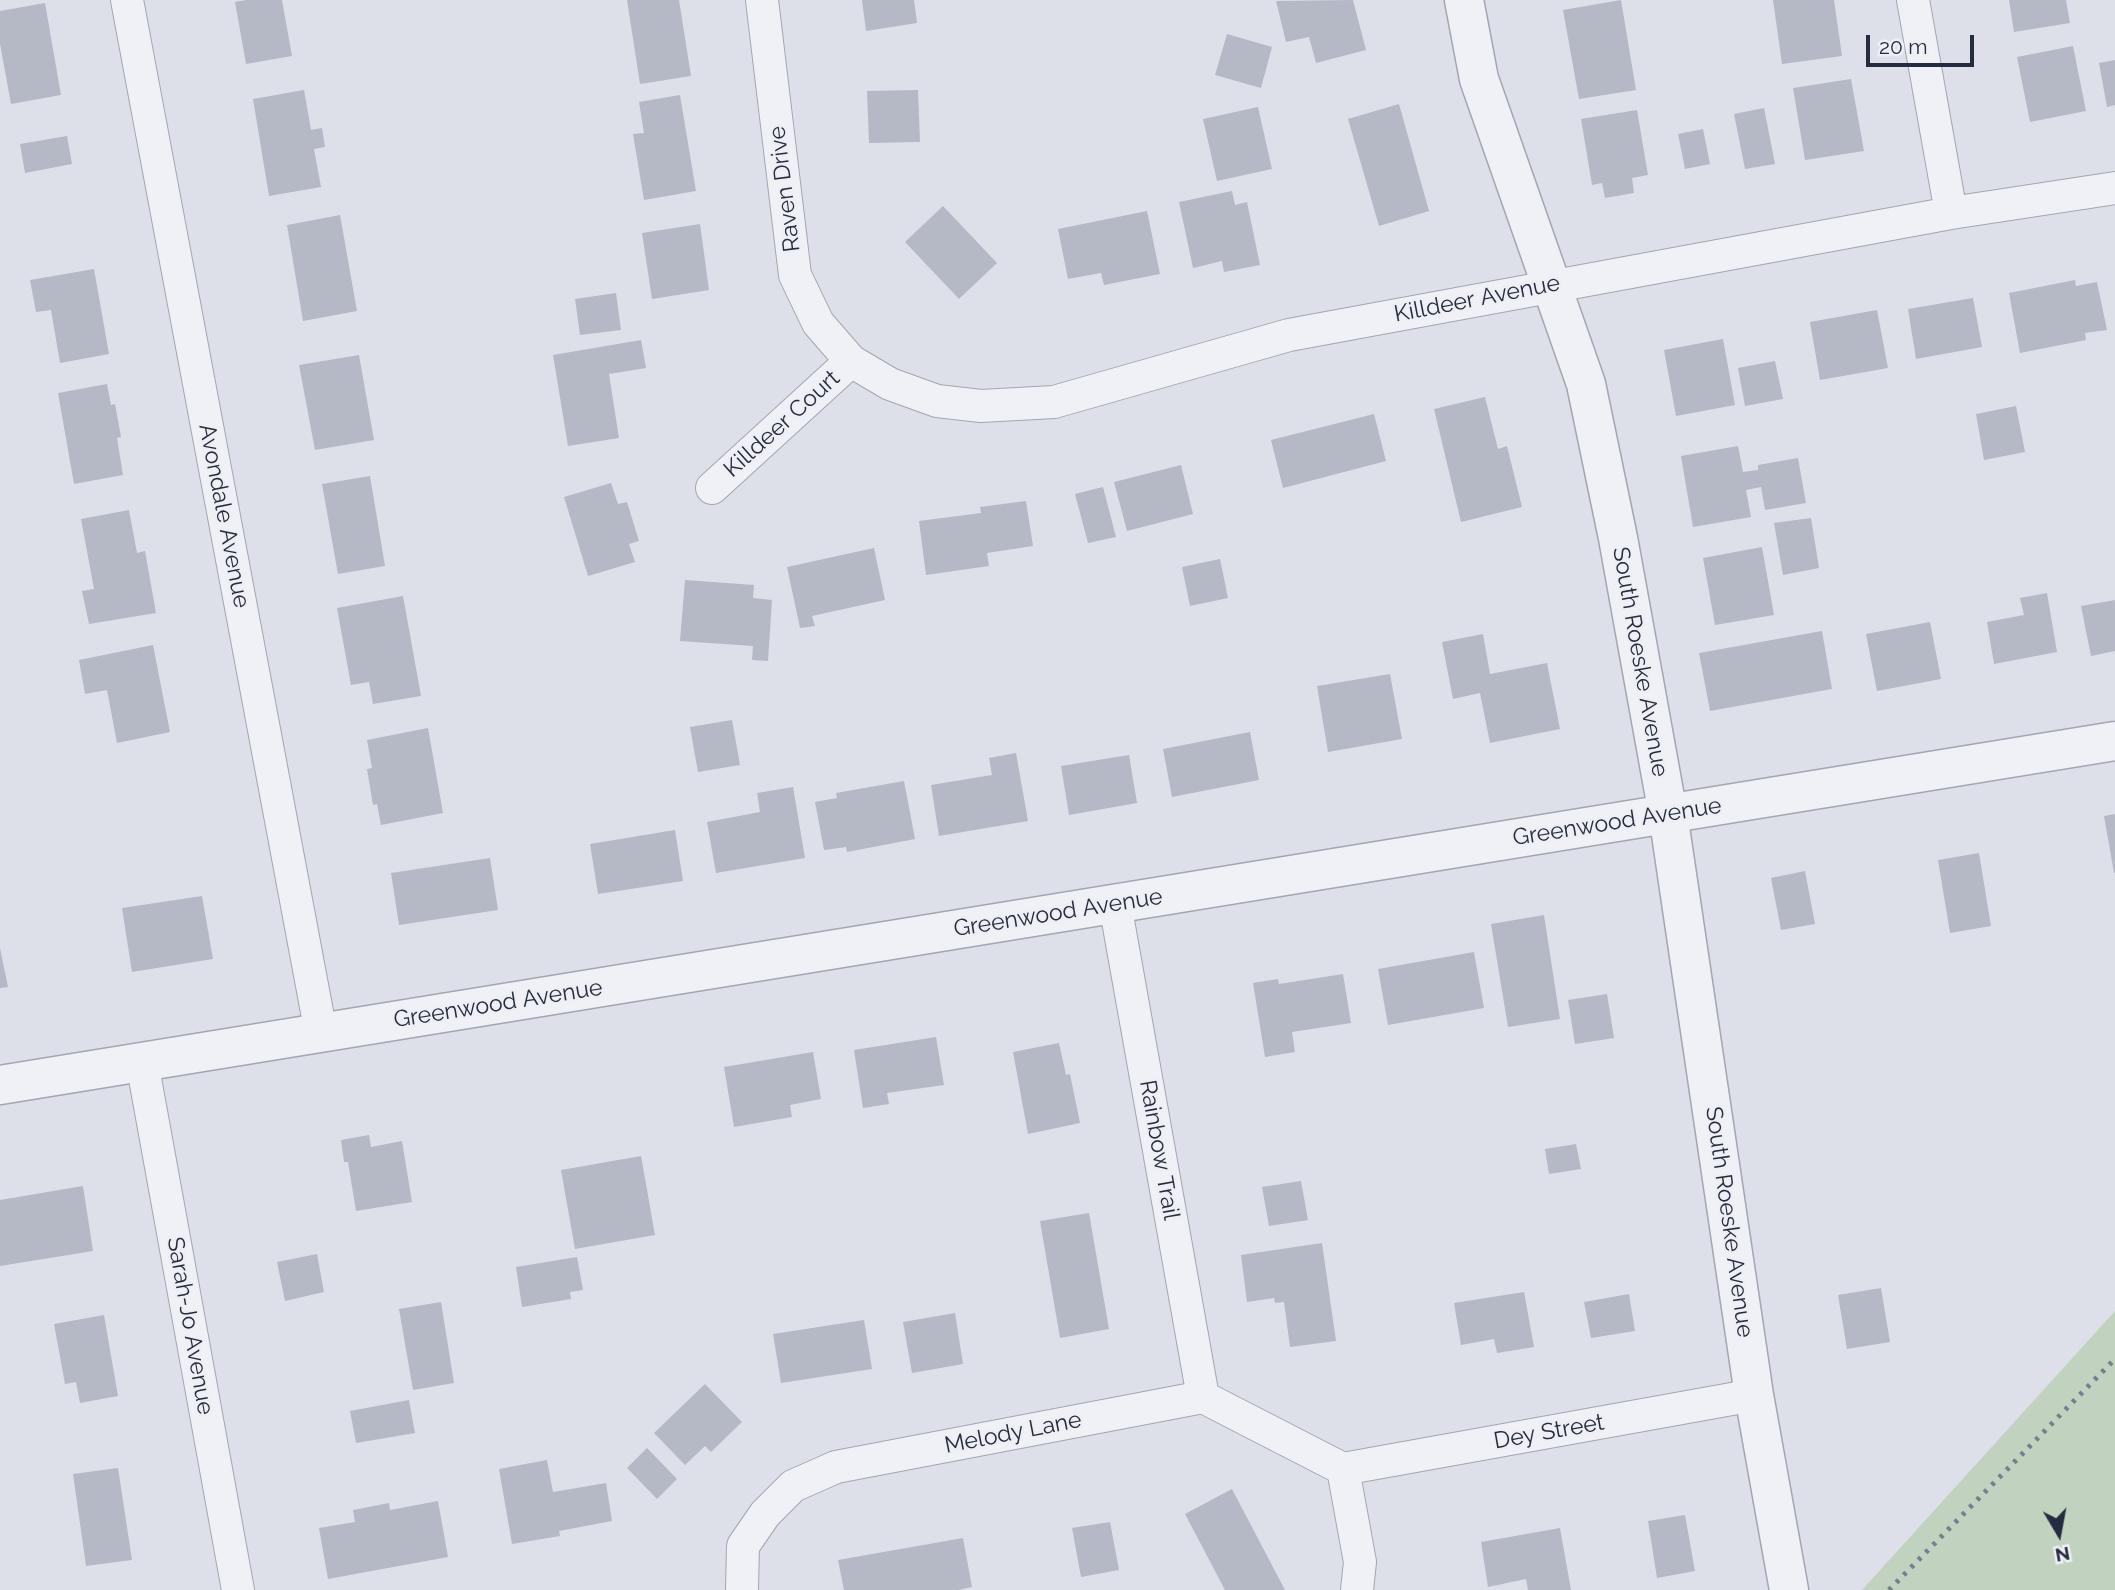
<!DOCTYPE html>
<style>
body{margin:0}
#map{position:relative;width:2115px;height:1590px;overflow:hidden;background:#dde0e8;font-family:Raleway,sans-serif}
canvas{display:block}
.north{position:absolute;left:2024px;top:1499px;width:70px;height:70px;-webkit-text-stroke:5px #edeff5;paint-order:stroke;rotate:170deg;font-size:19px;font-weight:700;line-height:28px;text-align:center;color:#262c3f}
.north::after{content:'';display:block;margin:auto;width:24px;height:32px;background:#262c3f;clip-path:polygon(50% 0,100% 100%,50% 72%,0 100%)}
.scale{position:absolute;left:1866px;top:35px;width:108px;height:32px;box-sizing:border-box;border:4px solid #262c3f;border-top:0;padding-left:9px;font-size:21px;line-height:24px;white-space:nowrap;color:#262c3f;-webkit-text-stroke:5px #edeff5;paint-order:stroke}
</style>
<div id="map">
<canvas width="2115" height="1590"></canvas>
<div class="north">N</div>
<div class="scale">20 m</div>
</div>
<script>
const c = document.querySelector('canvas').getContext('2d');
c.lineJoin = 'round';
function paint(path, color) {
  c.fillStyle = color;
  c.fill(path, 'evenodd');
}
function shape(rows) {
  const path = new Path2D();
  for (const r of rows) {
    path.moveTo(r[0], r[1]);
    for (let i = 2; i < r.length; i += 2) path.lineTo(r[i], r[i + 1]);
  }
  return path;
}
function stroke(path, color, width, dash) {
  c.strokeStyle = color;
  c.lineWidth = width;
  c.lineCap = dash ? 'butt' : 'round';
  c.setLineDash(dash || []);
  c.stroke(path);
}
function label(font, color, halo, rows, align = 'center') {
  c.font = font + ' Raleway,sans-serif';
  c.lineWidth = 5;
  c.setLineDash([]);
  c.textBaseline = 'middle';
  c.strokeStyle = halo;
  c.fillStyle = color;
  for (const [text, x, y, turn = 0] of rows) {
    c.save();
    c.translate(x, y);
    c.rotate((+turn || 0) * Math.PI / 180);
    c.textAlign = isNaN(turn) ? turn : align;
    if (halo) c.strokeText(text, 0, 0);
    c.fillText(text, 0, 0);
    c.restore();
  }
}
const green = shape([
 [2115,1311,2115,1590,1862,1590]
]);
const building = shape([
 [246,0,282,0,292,56,246,64,235,2],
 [627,0,679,0,691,76,640,84],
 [862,0,914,0,917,23,866,31],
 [1353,0,1366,50,1316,63,1309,37,1286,42,1276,1],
 [1621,0,1636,90,1579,99,1563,10],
 [1773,0,1834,0,1842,56,1782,64],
 [2009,0,2066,0,2070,23,2014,32],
 [45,3,61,95,11,104,0,44,0,11],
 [1227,34,1272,47,1261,88,1215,75],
 [2073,46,2086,111,2030,122,2017,57],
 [2115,60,2115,105,2107,107,2099,63],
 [1851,79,1864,151,1805,160,1793,88],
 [304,90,311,130,322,128,325,147,314,149,321,187,269,196,253,99],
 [918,90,920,142,869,143,867,91],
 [680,95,696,191,644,200,633,134,644,133,639,102],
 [1399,104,1429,211,1379,226,1348,119],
 [1258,107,1272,169,1217,181,1203,119],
 [1764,108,1775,164,1745,169,1734,114],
 [1637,110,1648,175,1632,178,1634,193,1605,198,1602,183,1592,185,1581,119],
 [1703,129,1710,164,1685,169,1678,134],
 [67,136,72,164,25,173,20,144],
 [1232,191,1235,205,1247,202,1260,265,1224,272,1222,261,1193,268,1179,202],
 [943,206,997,263,959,299,905,242],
 [1147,211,1160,274,1104,285,1101,273,1068,279,1058,229],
 [340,215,357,311,303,321,287,225],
 [700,224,709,290,652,299,642,233],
 [94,269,109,354,60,363,51,310,36,312,30,280],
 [2075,280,2076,286,2097,282,2107,330,2085,333,2086,340,2020,353,2009,293],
 [616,293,621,330,580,335,575,299],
 [1973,298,1982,347,1916,359,1908,309],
 [1877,310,1888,368,1820,380,1810,322],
 [1723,339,1735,405,1676,416,1664,350],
 [641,340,646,368,609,374,619,438,568,446,553,355],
 [359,355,374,440,315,450,299,365],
 [1775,361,1783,399,1745,406,1738,368],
 [107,384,111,405,115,404,121,437,117,438,123,475,74,484,58,393],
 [1485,397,1498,449,1507,446,1522,507,1461,522,1434,409],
 [2016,406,2025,452,1984,460,1976,414],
 [1374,414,1386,461,1283,488,1271,440],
 [1738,446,1743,472,1758,470,1758,465,1798,458,1806,503,1765,510,1761,487,1746,490,1751,517,1693,527,1681,456],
 [1181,465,1193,514,1127,531,1114,482],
 [370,476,385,566,338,574,322,484],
 [611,483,618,504,627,502,639,541,629,544,635,562,588,576,564,497],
 [1103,487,1116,537,1088,543,1075,494],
 [1026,501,1033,546,987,553,989,566,926,575,919,521,981,513,980,507],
 [129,510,137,553,145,551,156,613,89,624,82,591,94,589,81,519],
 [1811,518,1819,568,1783,575,1774,523],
 [1762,547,1774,615,1715,625,1703,558],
 [874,548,885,600,812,616,815,626,800,628,787,567],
 [1220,559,1228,598,1190,606,1182,567],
 [685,580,754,585,753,598,772,600,768,661,752,660,753,646,680,641],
 [2047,593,2057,652,1994,664,1987,622,2024,615,2020,598],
 [403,596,421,696,373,704,369,682,351,685,337,608],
 [2115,600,2115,651,2091,656,2081,606],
 [1930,622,1941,679,1877,691,1866,634],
 [1822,631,1832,689,1710,711,1699,653],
 [1483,634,1490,674,1547,663,1560,729,1490,743,1480,693,1453,699,1442,642],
 [153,645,170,732,117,743,107,690,85,694,79,660],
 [1390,674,1402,739,1328,752,1317,686],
 [732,720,740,765,698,772,690,727],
 [428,728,443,813,381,825,377,804,373,805,367,769,372,768,367,740],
 [1250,732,1259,780,1172,797,1163,749],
 [1016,753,1028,821,939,836,931,785,992,775,989,758],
 [1129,755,1137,803,1069,815,1061,766],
 [904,781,915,839,847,852,846,847,824,850,815,802,837,798,836,793],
 [793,787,805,858,716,873,707,822,760,812,757,793],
 [2115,814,2115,873,2114,873,2104,816],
 [675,830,683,881,598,894,590,844],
 [1979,853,1991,926,1950,933,1938,860],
 [490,858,498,910,399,925,391,873],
 [1805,871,1815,924,1781,930,1771,878],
 [202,896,213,959,132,972,122,908],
 [1544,915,1560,1019,1508,1027,1491,924],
 [0,948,8,987,0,988],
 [1474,952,1484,1008,1388,1025,1378,969],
 [1343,974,1351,1023,1292,1032,1295,1052,1265,1057,1253,983,1278,979,1279,984],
 [1607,994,1614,1038,1575,1044,1568,1000],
 [936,1037,944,1085,887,1093,889,1104,863,1108,854,1050],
 [1059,1043,1066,1075,1070,1074,1080,1123,1028,1134,1013,1052],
 [813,1052,821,1099,790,1105,792,1117,734,1127,724,1067],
 [369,1135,371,1147,402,1141,412,1202,356,1211,348,1162,344,1162,341,1140],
 [1576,1144,1581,1169,1549,1174,1545,1149],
 [641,1156,655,1235,575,1249,561,1170],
 [1301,1181,1308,1220,1269,1226,1262,1187],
 [83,1186,93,1251,0,1266,0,1200],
 [1089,1213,1109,1329,1060,1338,1040,1221],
 [1322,1243,1336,1341,1290,1347,1284,1302,1275,1303,1274,1298,1247,1302,1241,1255],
 [317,1254,324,1292,285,1301,277,1262],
 [577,1257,583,1290,570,1292,571,1299,522,1307,516,1267],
 [1881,1288,1890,1342,1847,1349,1838,1295],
 [1524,1292,1534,1347,1497,1353,1494,1339,1461,1345,1454,1303],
 [1629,1294,1635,1331,1591,1338,1584,1302],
 [441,1302,454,1383,413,1390,399,1309],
 [955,1313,963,1364,912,1373,903,1322],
 [104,1315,118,1396,80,1403,76,1382,65,1384,54,1324],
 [864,1320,872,1369,781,1383,773,1334],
 [705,1384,742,1422,711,1452,705,1446,685,1465,654,1433],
 [409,1400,415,1433,356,1443,350,1411],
 [647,1448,677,1479,657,1499,627,1468],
 [547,1460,553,1492,606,1483,612,1521,559,1531,560,1536,512,1544,499,1469],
 [118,1468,132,1560,86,1566,73,1474],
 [1232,1489,1285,1590,1225,1590,1185,1514],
 [438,1501,448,1557,328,1579,319,1528,355,1522,353,1510,389,1503,390,1510],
 [1685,1515,1695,1571,1657,1578,1648,1521],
 [1110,1522,1119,1570,1081,1577,1072,1528],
 [1560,1528,1571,1590,1528,1590,1526,1579,1488,1587,1481,1542],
 [963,1538,972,1587,958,1590,844,1590,838,1560]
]);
const minor = shape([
 [127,0,321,1033],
 [762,0,795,275,818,323,851,361,890,384,937,401,981,406,1054,402,1289,335,1951,213,2115,188],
 [1913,0,1951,213],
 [712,488,851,361],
 [1115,904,1203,1397],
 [142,1062,238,1590],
 [1343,1469,1754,1395],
 [1343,1469,1360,1562,1357,1590],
 [742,1590,743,1546,765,1514,793,1486,836,1467,1203,1397,1343,1469]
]);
const tertiary = shape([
 [1464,0,1479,79,1586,384,1618,538,1668,814,1754,1395,1789,1590],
 [0,1085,2115,741]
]);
const rail = shape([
 [1889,1590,2115,1359]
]);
const streetNames = [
 ["Raven Drive",785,189,-97],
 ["Killdeer Avenue",1477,299,-11],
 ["Killdeer Court",782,424,-42],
 ["Avondale Avenue",224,516,79],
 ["South Roeske Avenue",1640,662,80],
 ["Greenwood Avenue",1617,822,-9],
 ["Greenwood Avenue",1058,913,-9],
 ["Greenwood Avenue",498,1004,-9],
 ["Rainbow Trail",1159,1150,80],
 ["South Roeske Avenue",1729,1222,82],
 ["Sarah-Jo Avenue",190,1326,80],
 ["Dey Street",1549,1432,-10],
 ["Melody Lane",1013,1433,-11]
];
paint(green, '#c1d2be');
paint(building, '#b4b9c5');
stroke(minor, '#a2a6b2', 34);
stroke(tertiary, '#a2a6b2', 41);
stroke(minor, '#f0f1f6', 32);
stroke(tertiary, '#f0f1f6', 38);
stroke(rail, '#767e92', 5, [3.5, 7]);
label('23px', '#262c3f', '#edeff5', streetNames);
</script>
